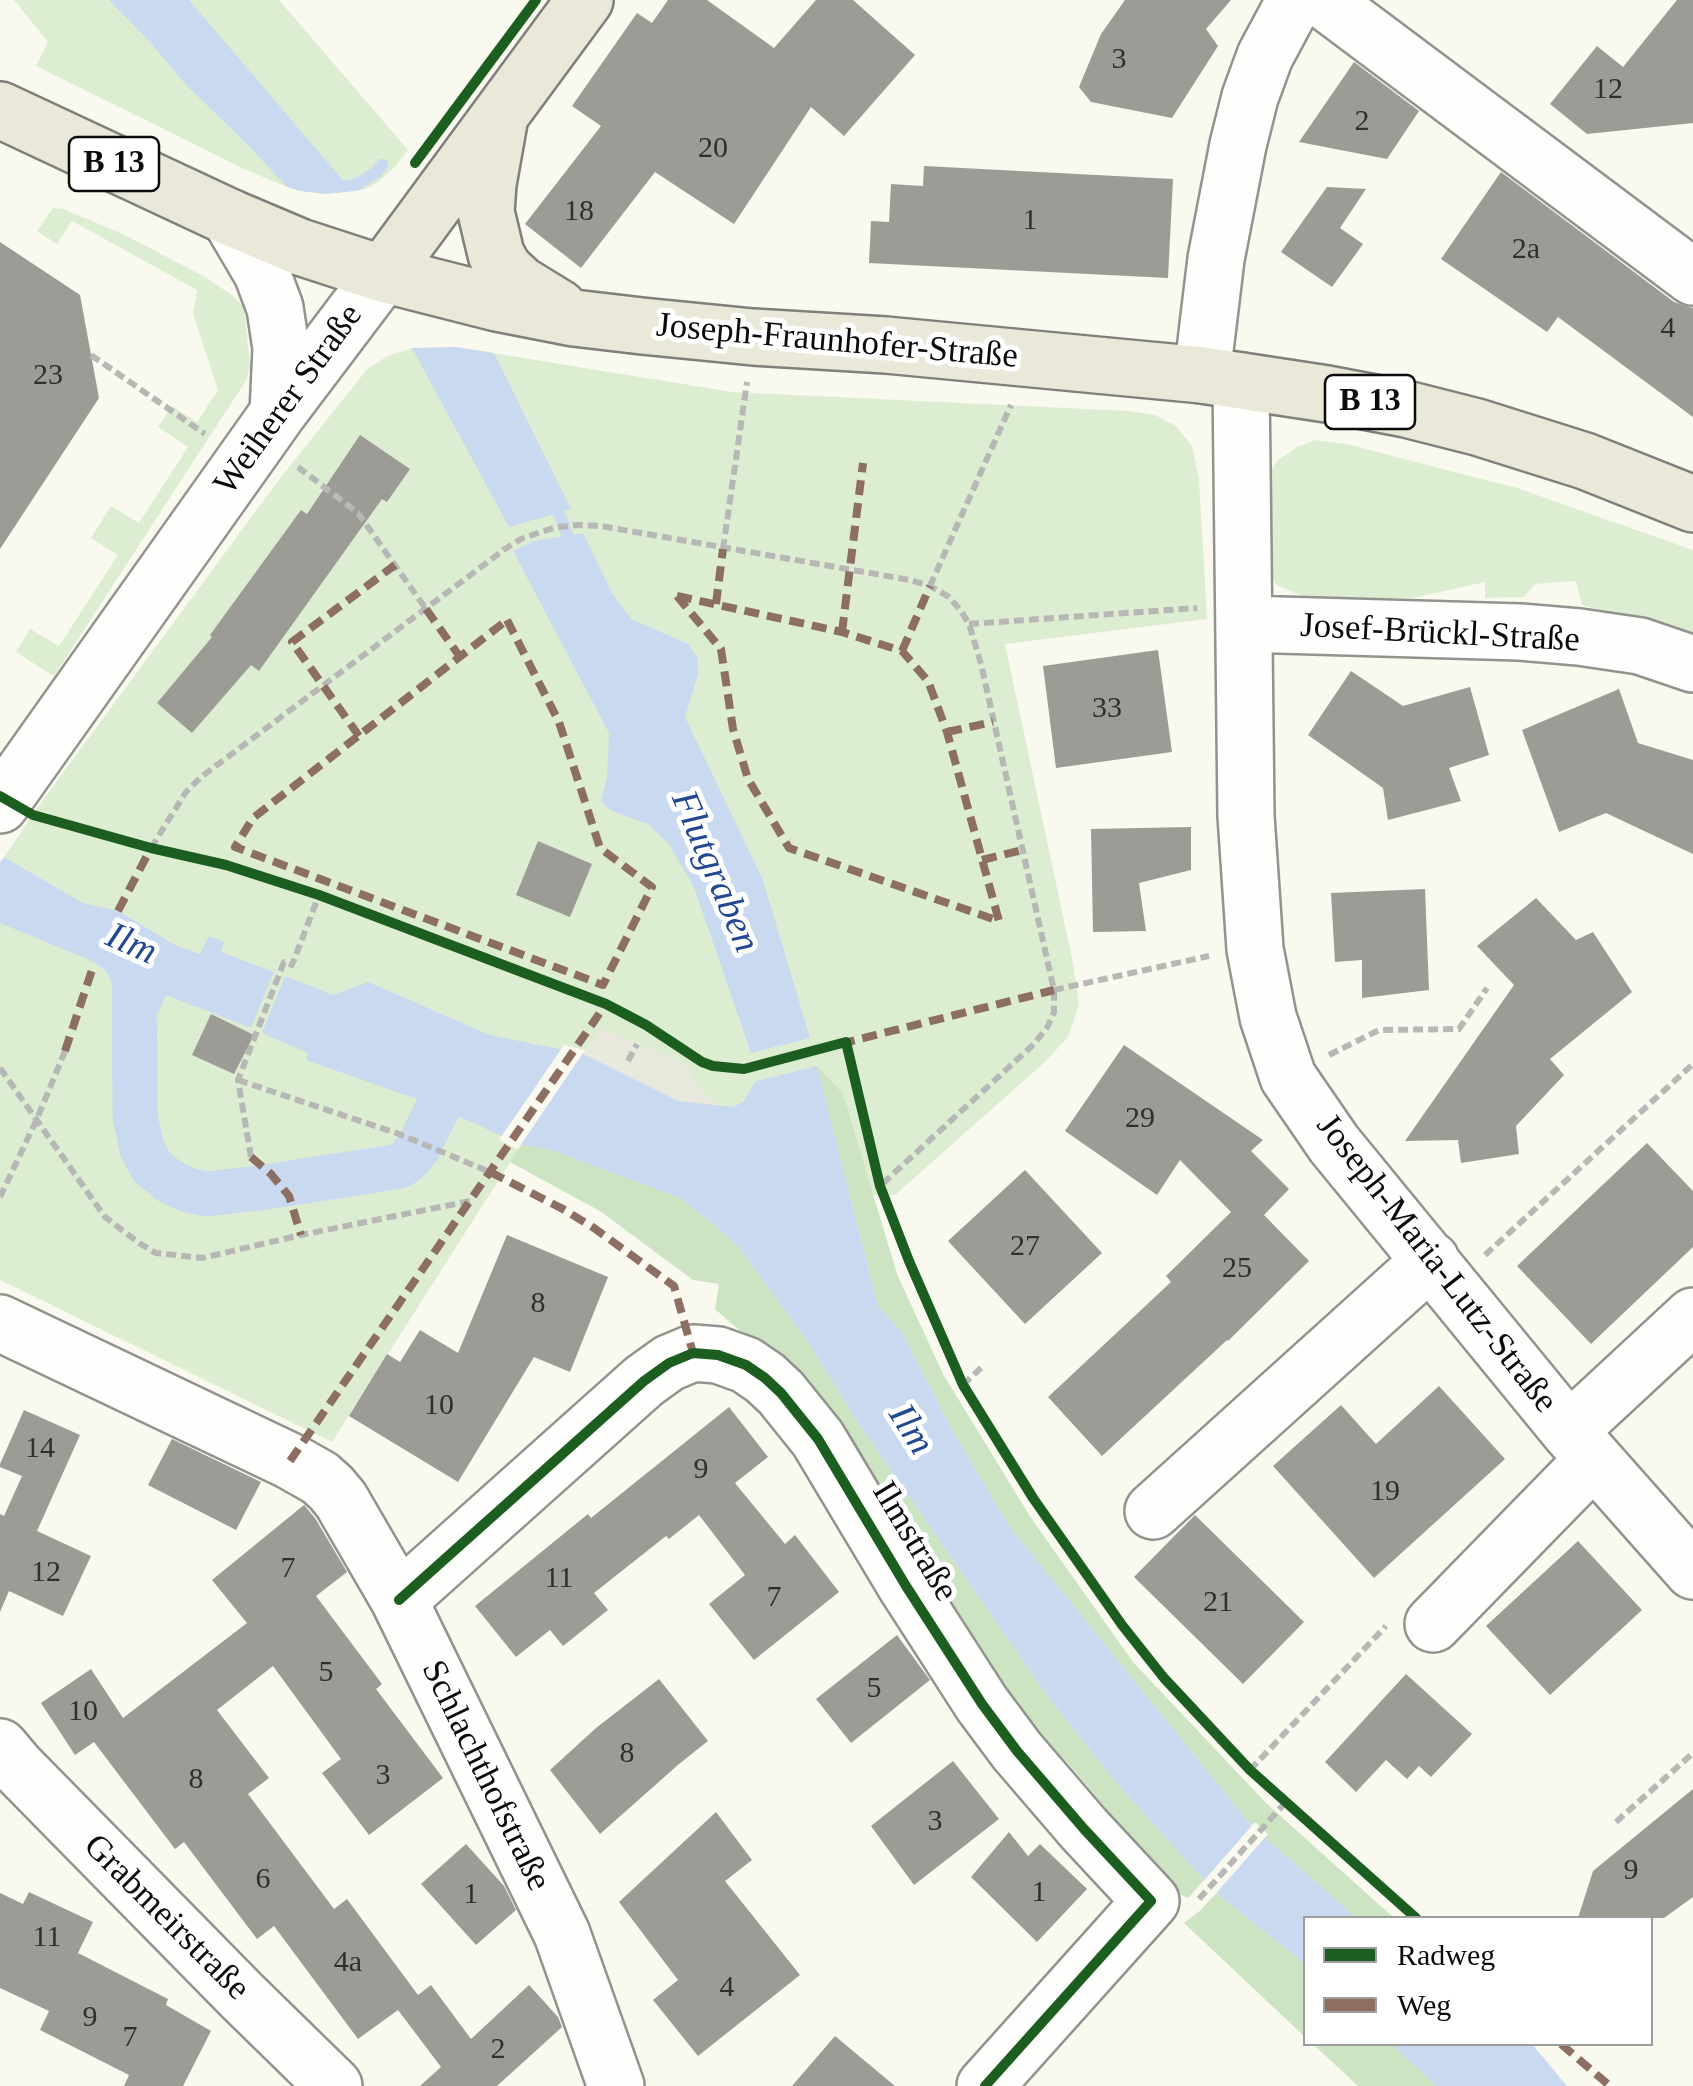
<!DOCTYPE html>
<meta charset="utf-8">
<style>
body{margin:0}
#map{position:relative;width:1693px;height:2086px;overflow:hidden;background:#f9f9f0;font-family:Georgia,serif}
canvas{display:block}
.legend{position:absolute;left:1303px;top:1916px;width:350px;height:130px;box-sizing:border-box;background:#fff;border:2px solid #9d9d9d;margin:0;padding:12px 18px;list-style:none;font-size:30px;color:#0b0b0b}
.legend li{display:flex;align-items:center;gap:20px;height:50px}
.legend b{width:50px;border:2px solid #9d9d9d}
</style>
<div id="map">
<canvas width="1693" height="2086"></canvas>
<ul class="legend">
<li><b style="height:12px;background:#1b5e20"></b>Radweg</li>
<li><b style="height:12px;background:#8d6e63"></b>Weg</li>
</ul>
</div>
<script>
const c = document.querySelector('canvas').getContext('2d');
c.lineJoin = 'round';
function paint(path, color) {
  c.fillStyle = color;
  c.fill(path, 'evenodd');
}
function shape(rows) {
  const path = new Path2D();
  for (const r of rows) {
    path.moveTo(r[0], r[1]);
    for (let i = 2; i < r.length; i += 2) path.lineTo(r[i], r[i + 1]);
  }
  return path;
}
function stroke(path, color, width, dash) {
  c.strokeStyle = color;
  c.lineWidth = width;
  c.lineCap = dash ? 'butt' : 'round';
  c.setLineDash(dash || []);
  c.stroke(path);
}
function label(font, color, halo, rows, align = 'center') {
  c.font = font + ' Georgia,serif';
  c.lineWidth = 10;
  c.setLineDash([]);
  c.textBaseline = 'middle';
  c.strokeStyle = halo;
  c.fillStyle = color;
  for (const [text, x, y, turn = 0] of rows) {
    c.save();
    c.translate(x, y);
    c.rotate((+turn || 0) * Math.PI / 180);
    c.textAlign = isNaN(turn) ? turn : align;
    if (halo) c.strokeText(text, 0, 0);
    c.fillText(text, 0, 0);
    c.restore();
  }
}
const green = shape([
 [14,0,279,0,408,150,396,166,377,183,365,189,326,194,301,191,287,187,244,169,36,66,48,42],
 [53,208,63,209,123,234,207,278,233,296,241,304,245,316,250,364,247,379,54,676,16,652,30,629,59,646,118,555,91,538,111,506,139,523,188,447,158,427,172,406,197,422,218,390,193,314,197,290,72,221,57,244,37,231],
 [456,347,732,392,1129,411,1155,415,1176,426,1192,446,1199,479,1207,619,1005,644,1073,963,1079,1005,1068,1037,1046,1061,895,1195,680,1198,521,1145,332,1442,0,1280,0,863,45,797,278,481,368,368,388,356,412,348],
 [1315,440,1346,444,1517,488,1693,550,1693,634,1582,605,1576,581,1535,584,1524,597,1485,598,1485,582,1413,598,1339,601,1301,596,1277,585,1265,570,1266,479,1277,461,1297,447]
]);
const forest = shape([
 [817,1066,843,1094,897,1274,943,1374,1031,1518,1133,1662,1266,1803,1394,1918,1357,1918,1252,1826,1009,1526,949,1424,903,1334,878,1306],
 [521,1145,551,1150,680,1198,717,1227,740,1249,806,1339,859,1424,1048,1697,1113,1779,1204,1880,1188,1898,1180,1894,1170,1885,1067,1762,1005,1704,760,1348,715,1309,719,1284,693,1280,600,1211,510,1162],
 [1216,1893,1305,1964,1305,2037,1184,1923,1201,1910],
 [1313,2044,1391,2044,1437,2086,1358,2086]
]);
const plaza = shape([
 [601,1028,690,1065,694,1081,705,1094,725,1108,678,1101,583,1054]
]);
const water = shape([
 [109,0,189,0,352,191,326,194,301,191,287,187,246,143,186,85,150,42],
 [456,347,494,353,571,509,509,527,412,348],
 [583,533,612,593,631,619,688,644,697,657,698,674,685,717,763,880,810,1038,751,1053,694,887,668,843,648,824,612,811,601,802,607,777,609,733,513,551,534,541],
 [4,857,83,903,118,911,177,946,200,954,209,936,224,942,221,952,274,972,251,1028,166,995,158,1013,127,1018,107,972,92,961,0,923,0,863],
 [285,976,333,995,368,982,490,1035,583,1054,678,1101,733,1107,743,1102,756,1081,817,1066,878,1306,903,1334,949,1424,1009,1526,1252,1826,1357,1918,1306,1918,1305,1964,1216,1893,1204,1880,1113,1779,1048,1697,859,1424,806,1339,740,1249,717,1227,680,1198,551,1150,521,1145,439,1107,306,1060,308,1053,262,1033],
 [1391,2044,1532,2044,1567,2086,1437,2086]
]);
const pier = shape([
 [564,1045,585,1050,518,1149,499,1140],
 [1255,1822,1268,1834,1213,1897,1201,1884]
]);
const stream = shape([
 [332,187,356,185,375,173,382,165],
 [548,500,560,515,572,548]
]);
const canal = shape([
 [134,957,135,1116,142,1149,152,1167,169,1181,188,1190,207,1194,266,1187,400,1166,409,1159,418,1148,454,1075]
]);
const building = shape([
 [668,0,707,0,774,48,816,0,853,0,915,55,844,136,811,107,734,224,655,172,581,268,525,224,601,126,572,106,637,13,652,23],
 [1125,0,1231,0,1206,29,1218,46,1172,118,1091,102,1079,87,1101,34],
 [1677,0,1693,0,1693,123,1587,134,1550,104,1597,46,1623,67],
 [1354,62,1419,111,1387,159,1299,142],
 [924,166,1173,179,1168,278,869,263,871,221,889,222,891,184,923,186],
 [1501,172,1674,302,1693,308,1693,417,1558,317,1547,332,1441,259],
 [1327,187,1366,189,1340,228,1363,244,1332,287,1281,252],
 [0,242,80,295,99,398,0,549],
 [360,435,410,469,387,502,382,499,259,671,251,665,192,733,157,703,212,637,210,635,301,510,307,514],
 [1158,650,1172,752,1056,768,1043,666],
 [1351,671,1403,706,1470,687,1489,755,1449,768,1461,801,1388,820,1383,788,1308,735],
 [1619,689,1638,743,1693,760,1693,854,1606,813,1559,832,1522,730],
 [1191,827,1191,870,1139,883,1146,931,1093,932,1091,829],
 [538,841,592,864,570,917,516,895],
 [1425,889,1429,990,1362,998,1362,960,1335,962,1331,893],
 [1536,898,1576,940,1593,932,1632,992,1550,1059,1564,1075,1516,1126,1519,1154,1461,1163,1458,1140,1405,1141,1514,985,1477,946],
 [211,1014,254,1035,234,1074,192,1055],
 [1124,1045,1263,1140,1251,1151,1289,1189,1264,1215,1309,1261,1228,1341,1227,1340,1102,1456,1048,1397,1171,1282,1166,1276,1231,1212,1180,1160,1157,1195,1065,1131],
 [1647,1143,1693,1191,1693,1247,1591,1344,1517,1266],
 [1025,1170,1102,1253,1025,1324,948,1241],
 [507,1235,608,1277,570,1372,534,1357,458,1482,349,1416,387,1354,400,1362,420,1330,458,1353],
 [1439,1386,1505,1459,1374,1578,1273,1466,1341,1405,1376,1444],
 [729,1407,768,1457,735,1483,785,1544,795,1535,839,1592,754,1660,709,1604,745,1575,699,1515,669,1539,666,1536,594,1593,608,1610,563,1646,550,1630,516,1657,475,1606,588,1514,591,1518],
 [24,1410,80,1435,37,1531,91,1556,63,1616,9,1591,0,1612,0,1514,4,1516,22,1476,0,1467,0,1464],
 [172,1439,261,1482,236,1530,148,1485],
 [304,1505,315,1518,347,1572,316,1596,382,1684,376,1689,443,1778,369,1835,322,1773,341,1759,273,1666,217,1710,269,1778,248,1794,334,1909,347,1899,418,1995,431,1985,471,2039,529,1985,558,2017,562,2027,497,2086,420,2086,441,2067,398,2010,358,2039,274,1926,257,1939,184,1842,175,1849,94,1742,75,1755,41,1703,91,1669,123,1718,247,1623,212,1580],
 [1195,1515,1304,1622,1243,1684,1134,1577],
 [1578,1541,1642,1610,1550,1695,1486,1626],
 [897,1635,930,1680,851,1743,816,1699],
 [1406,1674,1472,1734,1431,1777,1419,1766,1407,1779,1386,1760,1356,1792,1325,1762],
 [659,1679,708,1741,679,1764,600,1834,550,1770,596,1728],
 [953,1761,999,1819,914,1885,871,1826],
 [1693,1789,1693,1897,1664,1918,1578,1918,1593,1871],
 [716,1812,752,1860,725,1881,800,1975,698,2056,653,2000,678,1980,619,1902],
 [1009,1832,1028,1856,1040,1844,1087,1889,1037,1942,971,1877],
 [466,1844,504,1886,516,1910,476,1945,421,1884],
 [29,1892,93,1922,78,1953,168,1999,166,2005,211,2031,183,2086,124,2086,129,2075,40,2030,49,2011,0,1988,0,1893,23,1904],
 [835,2036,895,2086,792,2086]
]);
const path = shape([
 [91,355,205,434],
 [298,467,358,513,426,609],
 [723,549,747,382],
 [930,586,1011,405],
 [969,624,1197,608],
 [151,848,186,792,201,777,505,549,521,539,538,533,557,527,579,525,601,526,910,580,930,586,949,597,961,611,969,624,981,664,1054,990,1054,1012,1048,1026,1034,1044,880,1186],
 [1054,990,1209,956],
 [1329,1055,1379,1030,1459,1029,1487,988],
 [628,1061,637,1044],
 [0,1068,105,1217,139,1243,156,1253,202,1258,301,1235,470,1201],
 [238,1080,399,1134,490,1172],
 [251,1157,238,1080,284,962,292,965,319,895],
 [0,1197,37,1119,65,1051],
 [1485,1255,1693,1064],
 [963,1385,983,1366],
 [1250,1770,1386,1626],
 [1616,1822,1693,1753],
 [1199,1899,1285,1803]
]);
const minor = shape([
 [1323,0,1693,277],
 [229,217,262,273,275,308,281,348,278,413],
 [1202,375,1216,259,1238,145,1250,97,1265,56,1295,0],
 [1241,381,1246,816,1255,949,1268,1017,1288,1077,1334,1144,1569,1431,1693,1571],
 [1245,624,1520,632,1579,637,1640,646,1693,664],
 [0,805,278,413,383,274],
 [0,1323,290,1461,320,1478,331,1488,341,1500,399,1600,562,1934,616,2086],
 [1569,1431,1693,1316],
 [1153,1511,1431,1260],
 [399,1600,644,1381,669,1363,693,1353,718,1355,746,1365,765,1378,781,1393,818,1439,906,1586,982,1704,1017,1751,1084,1829,1151,1901,985,2086],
 [1433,1624,1593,1460],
 [0,1747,17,1767,242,1996,334,2086]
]);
const major = shape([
 [0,110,229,217,300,247,383,274,497,303,574,318,642,326,753,337,886,345,1202,375,1327,394,1406,409,1477,427,1585,461,1693,504],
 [499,122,488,184,486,212,496,254,504,269,520,284,559,308],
 [383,274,585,0]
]);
const quiet = shape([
 [677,596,842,632,902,651,928,681,947,732,999,921,789,848,748,779,733,729,721,649,677,596],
 [716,604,723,549],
 [426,609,460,657],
 [507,620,559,722,600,848,652,887,603,985,235,847,253,818,507,620],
 [842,632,863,463],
 [902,651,930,586],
 [947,732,993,722],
 [359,736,292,642,395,565],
 [982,860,1022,850],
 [118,911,151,848],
 [840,1044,1054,990],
 [65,1051,92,970],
 [251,1157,271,1174,289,1196,301,1235],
 [490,1172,561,1208,594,1228,674,1286,693,1353],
 [290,1461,606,1004],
 [1561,2044,1610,2086]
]);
const cycleway = shape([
 [415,163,536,0],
 [0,796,33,815,151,848,226,865,319,895,606,1004,646,1025,702,1062,713,1066,744,1069,846,1042,880,1186,909,1261,963,1385,1033,1498,1122,1625,1164,1678,1250,1770,1416,1918],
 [399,1600,644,1381,669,1363,693,1353,718,1355,746,1365,765,1378,781,1393,818,1439,906,1586,982,1704,1017,1751,1084,1829,1151,1901,985,2086]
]);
const numberNames = [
 ["3",1119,60],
 ["12",1608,90],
 ["2",1362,122],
 ["20",713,149],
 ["18",579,212],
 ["1",1030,221],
 ["2a",1526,250],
 ["4",1668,329],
 ["23",48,376],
 ["33",1107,709],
 ["29",1140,1119],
 ["27",1025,1247],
 ["25",1237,1269],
 ["8",538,1304],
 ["10",439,1406],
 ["14",40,1449],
 ["9",701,1470],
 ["19",1385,1492],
 ["7",288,1569],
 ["12",46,1573],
 ["11",559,1579],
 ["7",774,1598],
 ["21",1218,1603],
 ["5",326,1673],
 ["5",874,1689],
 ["10",83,1712],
 ["8",627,1754],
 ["3",383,1776],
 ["8",196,1780],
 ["3",935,1822],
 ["9",1631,1871],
 ["6",263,1880],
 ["1",1039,1893],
 ["1",471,1895],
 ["11",47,1938],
 ["4a",348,1963],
 ["4",727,1988],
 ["9",90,2018],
 ["7",130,2038],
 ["2",498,2050]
];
const shields = [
 [114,164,90],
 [1370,402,90]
];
const shieldNames = [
 ["B 13",114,164],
 ["B 13",1370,402]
];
const streetNames = [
 ["Joseph-Fraunhofer-Straße",837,342,5],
 ["Weiherer Straße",289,400,-54],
 ["Josef-Brückl-Straße",1440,634,3],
 ["Joseph-Maria-Lutz-Straße",1436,1264,52],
 ["Ilmstraße",914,1542,59],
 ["Schlachthofstraße",485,1776,64],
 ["Grabmeirstraße",166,1918,45]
];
const waterNames = [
 ["Flutgraben",714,872,67],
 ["Ilm",131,945,24],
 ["Ilm",910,1430,58]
];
paint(green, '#ddedd2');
paint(forest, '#cce4c1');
paint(plaza, '#e9e8dc');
paint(water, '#c9daf0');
paint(pier, '#f9f9f0');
stroke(stream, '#c9daf0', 12);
stroke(canal, '#c9daf0', 45);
paint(building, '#9c9b96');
stroke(minor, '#92928e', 60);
stroke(major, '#7f7f7b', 60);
stroke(path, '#b7b7b5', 6, [10, 5]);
stroke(minor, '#fefefd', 55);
stroke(major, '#eae9d9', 55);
stroke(quiet, '#8d6e63', 8, [15, 8]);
stroke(cycleway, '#1b5e20', 10);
label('30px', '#2f2f2e', null, numberNames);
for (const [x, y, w] of shields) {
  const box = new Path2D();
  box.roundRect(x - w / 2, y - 27, w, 54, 8);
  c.fillStyle = '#fff';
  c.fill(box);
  stroke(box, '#0b0b0b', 2.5);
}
label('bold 32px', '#0b0b0b', null, shieldNames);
label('35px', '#0b0b0b', '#fff', streetNames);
label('italic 38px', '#214891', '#fff', waterNames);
</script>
